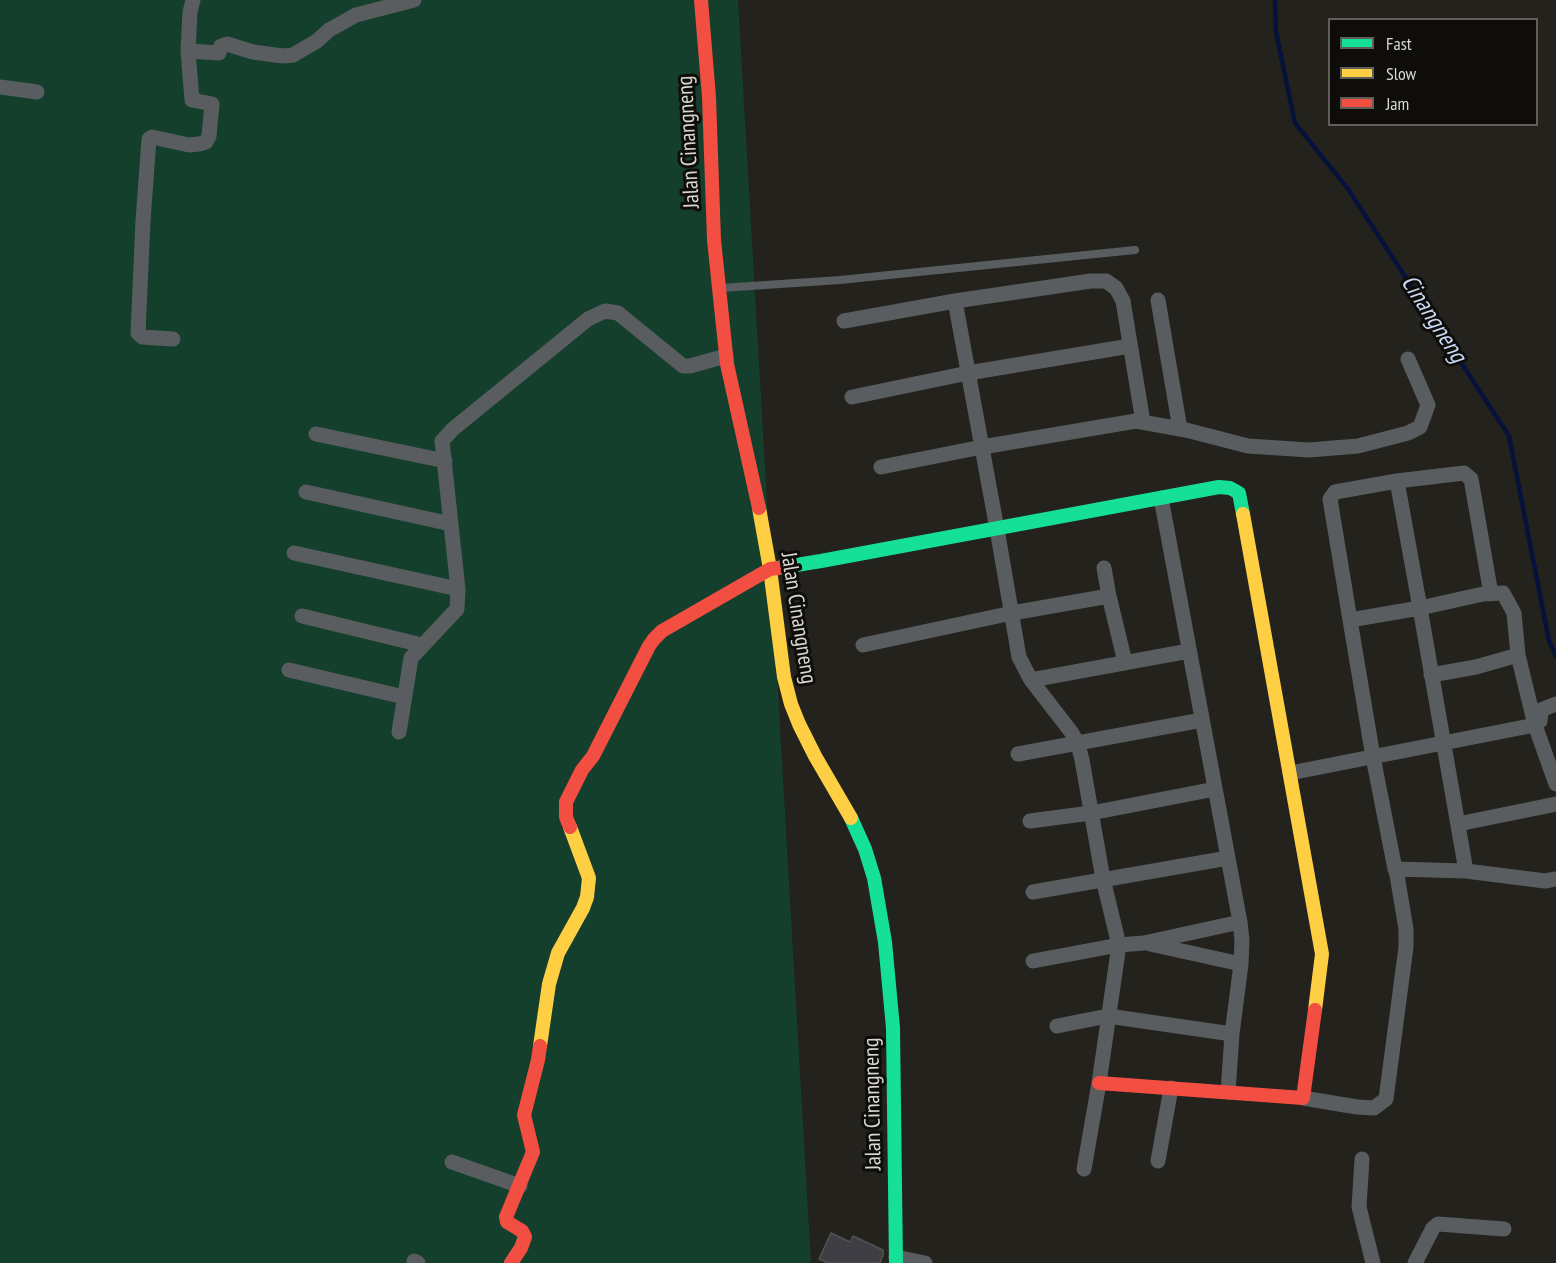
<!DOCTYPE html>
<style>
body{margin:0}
#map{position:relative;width:1556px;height:1263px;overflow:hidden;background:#23221d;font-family:"PT Sans Narrow",sans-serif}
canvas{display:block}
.legend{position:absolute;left:1328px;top:18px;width:210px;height:108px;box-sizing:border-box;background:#0e0d09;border:2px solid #5f5e59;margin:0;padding:8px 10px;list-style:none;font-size:18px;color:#d8d7d0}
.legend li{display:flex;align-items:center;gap:12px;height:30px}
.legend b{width:30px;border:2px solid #5f5e59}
</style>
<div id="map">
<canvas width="1556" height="1263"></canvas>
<ul class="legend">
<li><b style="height:8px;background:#16e098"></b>Fast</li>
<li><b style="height:8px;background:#ffcf43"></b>Slow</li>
<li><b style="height:8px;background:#f24e42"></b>Jam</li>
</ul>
</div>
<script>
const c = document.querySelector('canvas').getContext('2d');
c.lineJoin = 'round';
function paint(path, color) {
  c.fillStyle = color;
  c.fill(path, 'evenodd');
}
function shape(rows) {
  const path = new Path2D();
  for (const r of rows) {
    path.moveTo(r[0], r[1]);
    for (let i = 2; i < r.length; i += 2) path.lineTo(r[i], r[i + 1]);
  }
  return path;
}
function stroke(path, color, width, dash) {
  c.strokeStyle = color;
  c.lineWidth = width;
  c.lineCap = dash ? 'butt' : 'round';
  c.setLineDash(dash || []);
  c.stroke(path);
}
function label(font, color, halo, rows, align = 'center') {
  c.font = font + ' "PT Sans Narrow",sans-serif';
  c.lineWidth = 6;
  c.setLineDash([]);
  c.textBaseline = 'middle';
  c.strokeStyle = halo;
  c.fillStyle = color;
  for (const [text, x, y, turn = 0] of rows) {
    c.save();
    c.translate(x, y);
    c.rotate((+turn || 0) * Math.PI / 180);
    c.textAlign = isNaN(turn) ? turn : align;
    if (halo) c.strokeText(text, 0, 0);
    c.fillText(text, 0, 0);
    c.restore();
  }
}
const green = shape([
 [0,0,738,0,811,1263,0,1263]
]);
const stream = shape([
 [1275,0,1276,32,1295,123,1348,189,1509,436,1549,641,1556,656]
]);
const building = shape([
 [831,1233,850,1242,853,1236,883,1250,883,1255,880,1263,828,1263,819,1259,831,1233]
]);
const lane = shape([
 [721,288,840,280,1135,250]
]);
const street = shape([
 [188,51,219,53,221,46,227,44,253,52,283,56,293,55,317,41,329,30,356,15,414,0],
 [0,87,37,92],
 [1158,300,1180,429],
 [955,301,997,529,1019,657,1031,680,1072,733,1078,744,1082,760,1103,879,1119,945,1099,1083,1084,1169],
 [844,321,955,301,1091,281,1106,281,1116,288,1123,301,1143,422],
 [173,339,142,337,138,333,143,221,149,139,152,137,189,145,199,144,206,142,209,136,212,104,192,100,188,51,190,12,193,0],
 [852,397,968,373,1130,346],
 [316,434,445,461],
 [881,467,982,447,1136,421,1186,430,1248,446,1309,450,1358,446,1408,433,1420,427,1428,405,1408,359],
 [1397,481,1420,608,1483,594,1503,593,1514,613,1518,655,1476,667,1431,675],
 [306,492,451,524],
 [1161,498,1240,922,1242,940,1241,964,1232,1034,1228,1092],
 [294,553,458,589],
 [1104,568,1109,596],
 [302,616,422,645],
 [1350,620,1330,499,1335,492,1397,481,1464,473,1471,479,1491,594],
 [863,645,1012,613,1109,596,1125,662],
 [1518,655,1535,725,1556,784],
 [289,670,404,697],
 [1031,680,1189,651],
 [399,732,411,658,457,609,458,589,442,441,453,429,588,319,605,311,618,313,683,366,690,366,726,356],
 [1018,754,1202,720],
 [1290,773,1535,725,1540,721,1541,710,1556,704],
 [1030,821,1091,813,1215,789],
 [1458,824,1556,804],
 [1466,871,1545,881,1556,879],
 [1033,892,1228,858],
 [1150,944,1241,964],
 [1033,961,1119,945,1144,943,1240,922],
 [1057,1026,1108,1016,1232,1034],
 [1303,1098,1357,1107,1374,1108,1386,1099,1406,947,1406,929,1397,875,1395,869,1373,757,1350,620,1420,608,1466,871,1395,869],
 [1362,1159,1359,1207,1373,1263],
 [1158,1161,1171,1088],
 [452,1162,520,1186],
 [896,1257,925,1263],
 [414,1261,418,1263],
 [1415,1263,1433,1228,1438,1224,1504,1229]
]);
const fast = shape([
 [778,568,821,561,1219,487,1230,488,1239,493,1243,514],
 [851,818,865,849,874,878,885,942,893,1028,896,1263]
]);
const slow = shape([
 [759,508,770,569,784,677,791,704,799,724,815,756,851,818],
 [1243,514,1322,954,1315,1010],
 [540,1046,549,984,558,953,583,908,587,897,589,878,570,827]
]);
const jam = shape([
 [701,0,709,97,714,240,727,364,759,508],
 [570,827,566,817,566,802,582,770,593,756,649,646,654,639,662,631,770,569,778,568],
 [1099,1083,1303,1098,1315,1010],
 [511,1263,521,1248,525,1237,522,1231,507,1222,506,1217,533,1152,524,1115,538,1060,540,1046]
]);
const streetNames = [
 ["Jalan Cinangneng",689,142,-93],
 ["Jalan Cinangneng",798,618,81],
 ["Jalan Cinangneng",873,1104,-91]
];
const waterNames = [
 ["Cinangneng",1433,319,57]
];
paint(green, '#153f2d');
stroke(stream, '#061239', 4.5);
paint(building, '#3f3e44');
stroke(building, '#525252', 1.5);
stroke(lane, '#595d60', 8);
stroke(street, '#595d60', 15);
stroke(fast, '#16e098', 14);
stroke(slow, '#ffcf43', 14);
stroke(jam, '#f24e42', 14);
label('22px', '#d8d7d0', '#0e0d09', streetNames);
label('italic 24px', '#cadaf9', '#0e0d09', waterNames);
</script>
